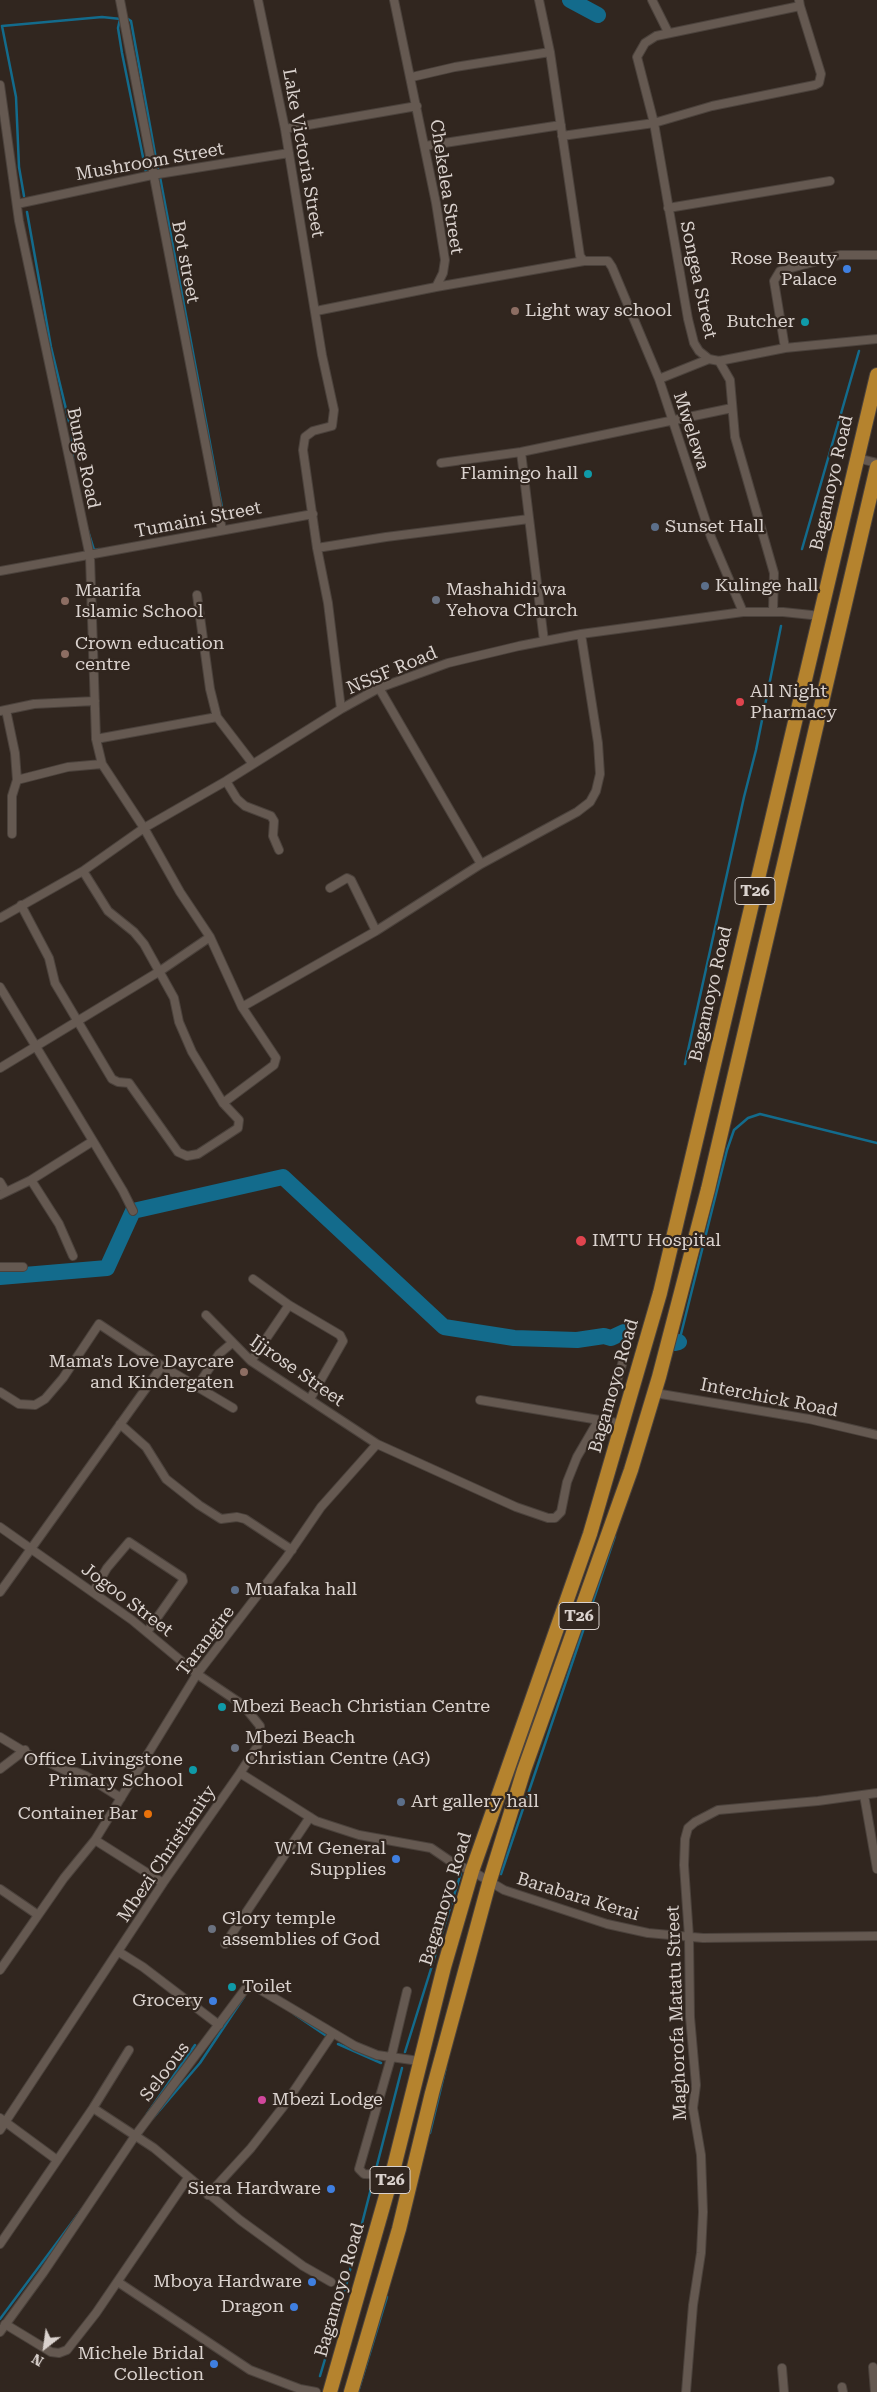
<!DOCTYPE html>
<style>
body{margin:0}
#map{position:relative;width:877px;height:2392px;overflow:hidden;background:#31261f;font-family:"Roboto Serif",serif}
canvas{display:block}
.north{position:absolute;left:20px;top:2322px;width:50px;height:50px;-webkit-text-stroke:4px #31261f;paint-order:stroke;rotate:210deg;font-size:14px;font-weight:700;line-height:20px;text-align:center;color:#dad2ce}
.north::after{content:'';display:block;margin:auto;width:18px;height:22px;background:#dad2ce;clip-path:polygon(50% 0,100% 100%,50% 72%,0 100%)}
</style>
<div id="map">
<canvas width="877" height="2392"></canvas>
<div class="north">N</div>
</div>
<script>
const c = document.querySelector('canvas').getContext('2d');
c.lineJoin = 'round';
function shape(rows) {
  const path = new Path2D();
  for (const r of rows) {
    path.moveTo(r[0], r[1]);
    for (let i = 2; i < r.length; i += 2) path.lineTo(r[i], r[i + 1]);
  }
  return path;
}
function stroke(path, color, width, dash) {
  c.strokeStyle = color;
  c.lineWidth = width;
  c.lineCap = dash ? 'butt' : 'round';
  c.setLineDash(dash || []);
  c.stroke(path);
}
function label(font, color, halo, rows, align = 'center') {
  c.font = font + ' "Roboto Serif",serif';
  c.lineWidth = 4.5;
  c.setLineDash([]);
  c.textBaseline = 'middle';
  c.strokeStyle = halo;
  c.fillStyle = color;
  for (const [text, x, y, turn = 0] of rows) {
    c.save();
    c.translate(x, y);
    c.rotate((+turn || 0) * Math.PI / 180);
    c.textAlign = isNaN(turn) ? turn : align;
    if (halo) c.strokeText(text, 0, 0);
    c.fillText(text, 0, 0);
    c.restore();
  }
}
const stream = shape([
 [120,19,118,28,122,53,146,172,158,170,131,21,128,19],
 [160,177,224,518],
 [24,196,19,167,16,97,2,26,102,17,121,19],
 [27,212,51,347,72,434,73,460],
 [88,531,94,550,99,549],
 [802,549,859,351],
 [685,1064,744,797,756,750,781,626],
 [679,1342,727,1150,734,1130,748,1118,760,1114,877,1143],
 [501,1874,615,1536],
 [294,2014,328,2037],
 [338,2044,381,2063],
 [405,2052,461,1873],
 [147,2114,195,2045],
 [153,2118,200,2063,244,1997],
 [430,2133,446,2067],
 [0,2319,82,2209],
 [320,2376,340,2309,402,2068],
 [358,2392,387,2297]
]);
const river = shape([
 [570,0,598,15],
 [0,1277,107,1268,133,1211,283,1177,444,1327,514,1338,577,1340,604,1336,611,1338,624,1332],
 [675,1343,679,1342]
]);
const street = shape([
 [120,0,222,530],
 [258,0,285,129,322,355,334,410,332,426,313,431,305,437,303,450,317,548,328,603,341,709],
 [539,0,550,52,580,256,584,261,608,261,612,267,659,379,711,537,743,612],
 [652,0,668,32],
 [799,0,800,6,656,36,645,43,637,57,654,123,688,319,694,343,699,351,709,359,719,361,785,348,877,339],
 [412,77,455,67,550,52],
 [0,85,19,221,90,557,96,739,102,764,144,828,180,892,210,937,242,1007,276,1058,274,1065,223,1103],
 [285,129,417,106],
 [562,136,654,123,712,106,815,85,819,83,821,74,800,6],
 [425,146,561,125],
 [17,204,152,175,289,153],
 [668,208,830,181],
 [436,287,584,261],
 [316,311,436,287,443,273,445,260,436,203,394,0],
 [785,348,774,281,780,271,840,255,877,255],
 [719,361,730,380,735,437,774,573,773,612],
 [659,379,709,359],
 [521,452,544,641],
 [857,458,877,463],
 [441,463,521,452,732,408],
 [317,548,386,537,529,519],
 [0,571,313,514],
 [197,595,210,689,217,717,253,764],
 [379,688,481,864],
 [6,710,15,753,17,780],
 [0,711,34,704,95,701],
 [96,739,217,717],
 [226,781,237,799,245,806,271,816,274,821,273,836,279,850],
 [12,834,12,796,17,780,68,767,102,764],
 [330,888,347,878,351,880,376,931],
 [21,905,49,958,55,983,112,1079,118,1082,129,1083,178,1152,187,1156,198,1154,238,1128,239,1120,223,1103,192,1052,179,1022,174,998,144,944,134,932,108,911,83,871],
 [0,918,83,871,144,828,226,781,341,709,379,688,448,663,519,646,581,634,743,612,783,612,821,616],
 [0,987,93,1141,31,1180,0,1195],
 [242,1007,376,931,481,864,577,812,590,802,596,791,600,774,598,743,581,634],
 [0,1068,160,971,210,937],
 [93,1141,123,1191,133,1211],
 [31,1180,59,1224,73,1256],
 [0,1182,6,1192],
 [0,1267,23,1267],
 [253,1279,289,1305,340,1335,343,1341,310,1399],
 [206,1315,251,1361,377,1444],
 [251,1361,289,1305],
 [196,1388,219,1354,232,1343],
 [0,1392,19,1404,35,1405,45,1399,63,1378,99,1324,162,1366,233,1408],
 [655,1393,809,1419,877,1435],
 [480,1400,623,1424],
 [605,1421,626,1351],
 [120,1424,146,1447,166,1479,199,1505,221,1519,237,1517,245,1519,292,1550],
 [0,1527,132,1620,197,1674,243,1705,260,1726,260,1737,257,1747,240,1773,163,1883,0,2130],
 [0,1592,162,1366],
 [93,1592,107,1568,129,1542,182,1577,183,1581,147,1632],
 [0,1737,38,1760,50,1763,66,1771,76,1772,86,1776,121,1798],
 [0,1769,25,1750],
 [240,1773,316,1821,359,1835,431,1848,453,1863,472,1871,504,1890,607,1924,648,1933,703,1938,877,1936],
 [864,1795,877,1869],
 [95,1840,163,1883],
 [0,1889,38,1915],
 [225,1944,310,1817],
 [119,1952,143,1967,219,2025],
 [0,1970,64,1878,95,1840,197,1674,286,1558,321,1507,377,1444,516,1507,548,1518,555,1518,561,1512,567,1482,577,1457,598,1421],
 [93,2108,154,2148,240,2220,303,2266,331,2282],
 [0,2118,57,2160],
 [392,2175,364,2174,359,2169,391,2058,407,1991],
 [208,2195,251,2148,283,2107,333,2033],
 [0,2244,93,2108,129,2050],
 [118,2282,250,2370,300,2389,316,2392],
 [5,2324,51,2352,59,2353,67,2350,96,2313,188,2178],
 [0,2332,43,2273,135,2136,246,1988,252,1986,259,1989,355,2046,377,2055,419,2061],
 [873,2367,875,2392],
 [782,2368,784,2392],
 [842,2387,843,2392],
 [686,2392,693,2305,701,2253,703,2212,701,2155,693,2108,696,2085,690,2017,689,1937,684,1865,685,1839,688,1828,695,1822,718,1810,818,1801,877,1793]
]);
const highway = shape([
 [330,2392,392,2175,444,1967,472,1871,590,1534,660,1293,877,375],
 [351,2392,399,2229,432,2093,489,1883,524,1770,631,1470,659,1377,708,1189,877,467]
]);
const markers = [
 [847,269,5,"#3f7fe0"],
 [515,311,5,"#8d6e63"],
 [805,322,5,"#0f9aa8"],
 [588,474,5,"#0f9aa8"],
 [655,527,5,"#5c6f8a"],
 [705,586,5,"#5c6f8a"],
 [436,600,5,"#6b7280"],
 [65,601,5,"#8d6e63"],
 [65,654,5,"#8d6e63"],
 [740,702,5,"#e0444e"],
 [581,1241,6,"#e0444e"],
 [244,1372,5,"#8d6e63"],
 [235,1590,5,"#5c6f8a"],
 [222,1707,5,"#0f9aa8"],
 [235,1748,5,"#6b7280"],
 [193,1770,5,"#0f9aa8"],
 [401,1802,5,"#5c6f8a"],
 [148,1814,5,"#e8710a"],
 [396,1859,5,"#3f7fe0"],
 [212,1929,5,"#6b7280"],
 [232,1987,5,"#0f9aa8"],
 [213,2001,5,"#3f7fe0"],
 [262,2100,5,"#d1479c"],
 [331,2189,5,"#3f7fe0"],
 [312,2282,5,"#3f7fe0"],
 [294,2307,5,"#3f7fe0"],
 [214,2364,5,"#3f7fe0"]
];
const shields = [
 [755,891,40],
 [579,1616,40],
 [390,2180,40]
];
const shieldNames = [
 ["T26",755,891],
 ["T26",579,1616],
 ["T26",390,2180]
];
const streetNames = [
 ["Lake Victoria Street",303,153,80],
 ["Mushroom Street",150,162,-10],
 ["Chekelea Street",446,187,81],
 ["Bot street",185,262,79],
 ["Songea Street",698,280,78],
 ["Mwelewa",691,431,72],
 ["Bunge Road",83,458,78],
 ["Bagamoyo Road",832,483,-77],
 ["Tumaini Street",198,520,-11],
 ["NSSF Road",392,671,-23],
 ["Bagamoyo Road",711,994,-77],
 ["Ijjrose Street",297,1371,35],
 ["Bagamoyo Road",614,1386,-74],
 ["Interchick Road",769,1398,11],
 ["Jogoo Street",127,1600,37],
 ["Tarangire",206,1641,-53],
 ["Mbezi Christianity",167,1854,-56],
 ["Barabara Kerai",578,1897,17],
 ["Bagamoyo Road",446,1899,-73],
 ["Maghorofa Matatu Street",677,2013,-92],
 ["Seloous",165,2072,-53],
 ["Bagamoyo Road",340,2290,-74]
];
const poiNames = [
 ["Rose Beauty",837,259,"right"],
 ["Palace",837,280,"right"],
 ["Light way school",525,311],
 ["Butcher",795,322,"right"],
 ["Flamingo hall",578,474,"right"],
 ["Sunset Hall",665,527],
 ["Kulinge hall",715,586],
 ["Mashahidi wa",446,590],
 ["Yehova Church",446,611],
 ["Maarifa",75,591],
 ["Islamic School",75,612],
 ["Crown education",75,644],
 ["centre",75,665],
 ["All Night",750,692],
 ["Pharmacy",750,713],
 ["IMTU Hospital",592,1241],
 ["Mama's Love Daycare",234,1362,"right"],
 ["and Kindergaten",234,1383,"right"],
 ["Muafaka hall",245,1590],
 ["Mbezi Beach Christian Centre",232,1707],
 ["Mbezi Beach",245,1738],
 ["Christian Centre (AG)",245,1759],
 ["Office Livingstone",183,1760,"right"],
 ["Primary School",183,1781,"right"],
 ["Art gallery hall",411,1802],
 ["Container Bar",138,1814,"right"],
 ["W.M General",386,1849,"right"],
 ["Supplies",386,1870,"right"],
 ["Glory temple",222,1919],
 ["assemblies of God",222,1940],
 ["Toilet",242,1987],
 ["Grocery",203,2001,"right"],
 ["Mbezi Lodge",272,2100],
 ["Siera Hardware",321,2189,"right"],
 ["Mboya Hardware",302,2282,"right"],
 ["Dragon",284,2307,"right"],
 ["Michele Bridal",204,2354,"right"],
 ["Collection",204,2375,"right"]
];
stroke(stream, '#136b8c', 2.5);
stroke(river, '#136b8c', 16);
stroke(street, '#4b423c', 10);
stroke(highway, '#4b423c', 16);
stroke(street, '#655951', 8);
stroke(highway, '#b5832e', 14);
for (const [x, y, r, color] of markers) {
  const dot = new Path2D();
  dot.arc(x, y, r, 0, 2 * Math.PI);
  c.fillStyle = color;
  c.fill(dot);
  stroke(dot, '#31261f', 2);
}
for (const [x, y, w] of shields) {
  const box = new Path2D();
  box.roundRect(x - w / 2, y - 13.5, w, 27, 4);
  c.fillStyle = '#31261f';
  c.fill(box);
  stroke(box, '#dad2ce', 1);
}
label('bold 16px', '#dad2ce', null, shieldNames);
label('18px', '#dad2ce', '#31261f', streetNames);
label('18px', '#dad2ce', '#31261f', poiNames, 'left');
</script>
